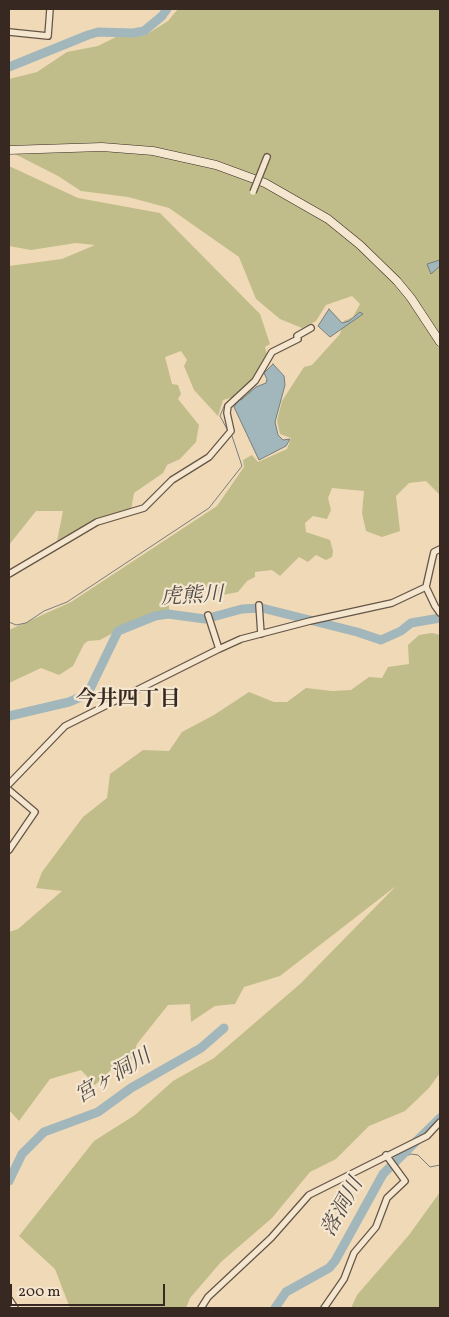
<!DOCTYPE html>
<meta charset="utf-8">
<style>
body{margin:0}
#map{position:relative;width:449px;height:1317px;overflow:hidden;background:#f0d9b7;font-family:Vollkorn,serif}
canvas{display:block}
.frame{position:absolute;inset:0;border:10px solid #372921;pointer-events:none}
.scale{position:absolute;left:10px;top:1284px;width:155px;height:22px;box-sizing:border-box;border:2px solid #372921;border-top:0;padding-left:6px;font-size:15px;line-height:18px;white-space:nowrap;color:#372921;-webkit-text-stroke:4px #f5e6d0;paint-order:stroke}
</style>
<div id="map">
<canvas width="449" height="1317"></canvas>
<div class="frame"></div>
<div class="scale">200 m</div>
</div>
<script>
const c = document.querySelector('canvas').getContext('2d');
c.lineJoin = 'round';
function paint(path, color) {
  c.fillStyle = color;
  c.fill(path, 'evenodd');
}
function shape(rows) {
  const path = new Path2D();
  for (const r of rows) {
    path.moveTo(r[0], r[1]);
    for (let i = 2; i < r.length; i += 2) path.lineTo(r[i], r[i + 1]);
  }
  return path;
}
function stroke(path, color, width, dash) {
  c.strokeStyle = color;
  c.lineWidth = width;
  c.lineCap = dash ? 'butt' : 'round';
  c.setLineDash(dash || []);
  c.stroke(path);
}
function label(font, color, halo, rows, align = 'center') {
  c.font = font + ' Vollkorn,"Noto Serif JP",serif';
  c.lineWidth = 4.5;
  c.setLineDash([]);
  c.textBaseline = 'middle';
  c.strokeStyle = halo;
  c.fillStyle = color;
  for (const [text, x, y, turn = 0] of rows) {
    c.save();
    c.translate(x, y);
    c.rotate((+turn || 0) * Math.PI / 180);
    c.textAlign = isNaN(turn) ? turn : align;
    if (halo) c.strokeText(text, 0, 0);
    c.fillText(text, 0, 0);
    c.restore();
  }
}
const green = shape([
 [178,9,440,9,440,495,426,481,409,483,396,496,400,531,382,537,366,531,362,513,364,491,332,488,328,498,331,510,327,519,313,516,305,523,306,532,330,540,333,551,332,557,326,560,316,555,308,562,299,557,280,576,272,570,255,572,255,577,247,581,238,592,218,596,215,590,204,586,179,589,169,596,169,612,157,613,124,627,100,640,88,641,84,644,73,666,59,675,41,668,9,683,9,630,71,602,217,506,244,467,243,460,252,455,258,462,287,449,291,438,280,434,277,421,282,401,304,367,312,365,340,334,344,321,353,317,360,304,352,296,326,305,316,321,302,328,280,319,256,299,239,257,169,208,128,197,81,191,58,176,9,151,9,79,37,72,67,52,98,46,116,37,144,36,168,21],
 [9,166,78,198,160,213,260,314,270,344,265,347,267,355,253,379,237,396,223,400,218,416,194,390,184,366,187,360,181,351,165,357,172,384,178,385,181,394,178,399,199,425,196,442,180,459,167,465,163,473,134,493,131,510,96,519,57,541,63,511,36,511,9,545,9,266,62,259,95,245,76,243,31,250,9,246],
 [432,633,440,635,440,1073,429,1088,405,1111,369,1126,336,1159,310,1172,272,1218,221,1262,190,1298,186,1308,70,1308,55,1269,19,1236,94,1141,135,1115,173,1081,214,1058,300,984,396,886,280,976,244,987,235,1004,215,1006,191,1022,190,1004,168,1005,137,1044,130,1064,112,1069,95,1085,81,1070,50,1079,19,1121,9,1110,9,932,18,929,62,891,36,888,42,872,83,817,107,798,110,774,143,750,169,751,182,732,214,715,249,692,274,702,287,702,306,688,332,691,351,690,369,677,382,678,388,667,409,664,408,645,419,635],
 [440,1192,440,1308,351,1308,357,1295,409,1235]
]);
const water = shape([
 [440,260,440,266,431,274,427,264,440,260],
 [329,309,342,323,349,321,360,312,363,314,330,337,318,326,329,309],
 [273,364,284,376,285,385,275,422,278,435,283,440,290,439,286,446,259,460,234,407,236,404,234,401,238,398,241,400,256,387,266,383,267,379,264,373,273,364]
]);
const stream = shape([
 [225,404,220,416,227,429],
 [9,622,16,625,26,623,44,611,67,602,209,508,242,466,232,436],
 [398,1159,411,1154,418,1155,430,1167,440,1165]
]);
const river = shape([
 [9,67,88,35,98,32,133,33,144,31,162,16,167,9],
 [9,716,69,702,83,696,90,689,118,631,155,616,168,614,205,619,242,609,262,608,357,632,381,640,401,631,411,623,440,618],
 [9,1181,22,1154,44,1132,98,1112,131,1088,201,1048,224,1028],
 [275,1308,286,1292,329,1268,335,1261,383,1174,440,1118]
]);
const minor = shape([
 [9,32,48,36,50,9],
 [263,167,267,157],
 [440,549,434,552,433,556,426,587,435,606,440,613],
 [9,574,97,522,144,508,172,480,209,457,231,431,227,413,228,406,255,381,272,352,298,339,297,336,311,328],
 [259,605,261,634],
 [208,615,219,649],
 [9,784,65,726,219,649,241,639,310,621,392,603,426,587],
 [9,790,35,812,9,850],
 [9,1299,15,1308],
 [201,1308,208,1297,271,1238,309,1195,427,1136,440,1122],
 [324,1308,344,1279,354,1253,376,1227,387,1198,405,1181,386,1155]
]);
const secondary = shape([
 [9,150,102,147,153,151,216,165,265,183,328,219,360,245,397,281,411,298,440,342]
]);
const minorBridge = shape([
 [253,192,263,167]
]);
const waterNames = [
 ["虎熊川",192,598,-3],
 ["宮ヶ洞川",114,1078,-31],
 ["落洞川",344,1208,-61]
];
const neighbourhoodNames = [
 ["今井四丁目",128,701]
];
paint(green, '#c0bd8a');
paint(water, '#a1b7bb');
stroke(water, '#777e7d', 1);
stroke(stream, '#777e7d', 1);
stroke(river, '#a1b7bb', 9);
stroke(minor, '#655546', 8);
stroke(secondary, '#372921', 9);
stroke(minor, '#f5e6d0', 5.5);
stroke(secondary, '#f5e6d0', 8);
stroke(minorBridge, '#655546', 8, []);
stroke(minorBridge, '#f5e6d0', 5.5);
label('italic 21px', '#524c48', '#f5e6d0', waterNames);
label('bold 21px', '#372921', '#f5e6d0', neighbourhoodNames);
</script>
